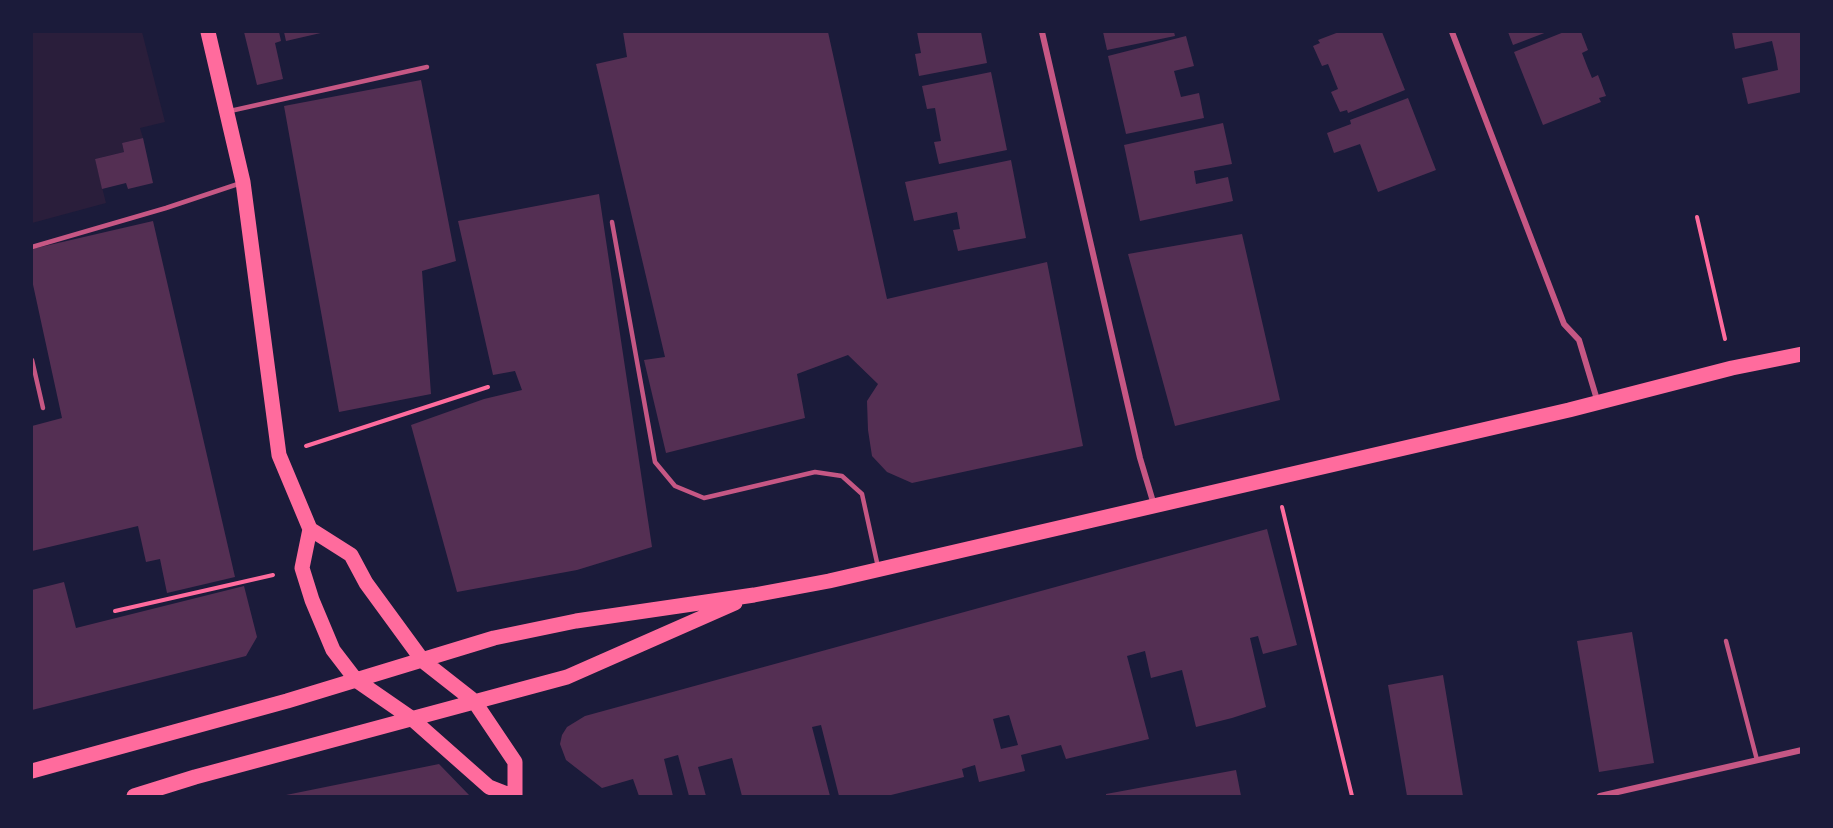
<!DOCTYPE html>
<style>
body{margin:0}
#map{position:relative;width:1833px;height:828px;overflow:hidden;background:#1b1b3a;font-family:Raleway,sans-serif}
canvas{display:block}
.frame{position:absolute;inset:0;border:33px solid #1b1b3a;pointer-events:none}
</style>
<div id="map">
<canvas width="1833" height="828"></canvas>
<div class="frame"></div>
</div>
<script>
const c = document.querySelector('canvas').getContext('2d');
c.lineJoin = 'round';
function paint(path, color) {
  c.fillStyle = color;
  c.fill(path, 'evenodd');
}
function shape(rows) {
  const path = new Path2D();
  for (const r of rows) {
    path.moveTo(r[0], r[1]);
    for (let i = 2; i < r.length; i += 2) path.lineTo(r[i], r[i + 1]);
  }
  return path;
}
function stroke(path, color, width, dash) {
  c.strokeStyle = color;
  c.lineWidth = width;
  c.lineCap = dash ? 'butt' : 'round';
  c.setLineDash(dash || []);
  c.stroke(path);
}
const green = shape([
 [32,32,142,32,165,122,140,128,143,138,122,143,124,152,95,159,106,203,32,223]
]);
const building = shape([
 [244,32,279,32,281,41,275,43,283,79,257,85],
 [284,32,325,32,286,41],
 [623,32,828,32,887,299,1047,262,1083,446,912,483,887,472,872,456,868,430,867,401,878,384,848,355,797,374,805,418,666,453,644,360,665,357,596,64,627,57],
 [917,32,981,32,987,63,919,76,915,54,921,53],
 [1103,32,1174,32,1175,36,1107,50],
 [1339,32,1382,32,1405,90,1348,113,1347,110,1340,112,1331,92,1338,89,1328,64,1322,66,1313,46,1320,43,1318,40],
 [1508,32,1547,32,1513,45],
 [1564,32,1581,32,1588,50,1582,53,1587,66,1592,78,1598,75,1606,96,1599,98,1601,102,1543,125,1514,52],
 [1732,32,1802,32,1802,92,1748,104,1742,78,1778,70,1776,58,1772,41,1735,49],
 [1186,36,1194,66,1174,71,1181,97,1199,93,1204,118,1126,134,1108,56],
 [991,72,1007,150,939,164,934,142,941,141,935,108,927,109,922,86],
 [421,80,456,261,422,271,431,394,339,412,284,106],
 [1408,98,1436,170,1378,192,1360,144,1334,153,1327,133,1351,124,1350,120],
 [1223,123,1232,164,1194,171,1196,184,1228,177,1233,201,1140,221,1124,145],
 [143,138,153,183,128,189,126,183,102,189,95,159,124,152,122,143],
 [1011,160,1026,238,958,251,953,230,960,229,957,212,914,221,905,182],
 [599,194,652,547,577,570,457,592,411,425,484,399,522,390,515,371,493,375,458,221],
 [153,221,235,577,167,593,160,559,146,562,138,526,32,551,32,426,62,418,32,280,32,249],
 [1242,234,1280,400,1175,426,1128,254],
 [1267,529,1297,645,1263,654,1258,636,1250,638,1266,707,1232,718,1196,727,1182,670,1151,678,1145,651,1127,656,1149,739,1066,759,1061,745,1021,755,1025,771,979,782,975,765,962,769,964,777,887,796,839,796,821,725,812,727,830,796,742,796,732,758,698,767,706,796,689,796,678,755,664,759,673,796,639,796,633,779,602,788,566,760,560,744,562,735,567,727,585,716],
 [1009,715,1018,745,1001,749,993,719],
 [64,582,76,628,244,586,257,637,246,656,32,710,32,590],
 [1632,632,1654,763,1599,772,1577,641],
 [1443,675,1463,796,1407,796,1388,685],
 [439,764,470,796,287,796,286,795],
 [1236,770,1241,796,1106,796,1106,794]
]);
const path = shape([
 [1697,217,1725,339],
 [306,446,488,387],
 [1282,507,1352,796],
 [115,611,273,575]
]);
const service = shape([
 [230,111,427,67],
 [612,222,655,462,675,486,704,498,815,472,842,476,862,494,878,567],
 [32,247,166,208,241,183],
 [32,360,43,408],
 [1726,641,1757,760]
]);
const minor = shape([
 [1042,32,1140,458,1154,505],
 [1452,32,1564,324,1579,340,1598,403],
 [1600,796,1802,750]
]);
const primary = shape([
 [208,32,243,182,279,455,310,529,302,568,312,600,333,650,356,680,411,718,489,787,512,796],
 [310,529,351,555,366,583,423,661,474,701,515,762,515,796],
 [32,771,287,701,494,638,576,621,754,595,829,581,1569,410,1732,368,1802,354],
 [134,796,195,777,567,677,735,603]
]);
paint(green, '#2a1e3b');
paint(building, '#542f53');
stroke(path, '#ff6b9d', 4);
stroke(service, '#c65784', 4.5);
stroke(minor, '#c65784', 6);
stroke(primary, '#ff6b9d', 15);
</script>
